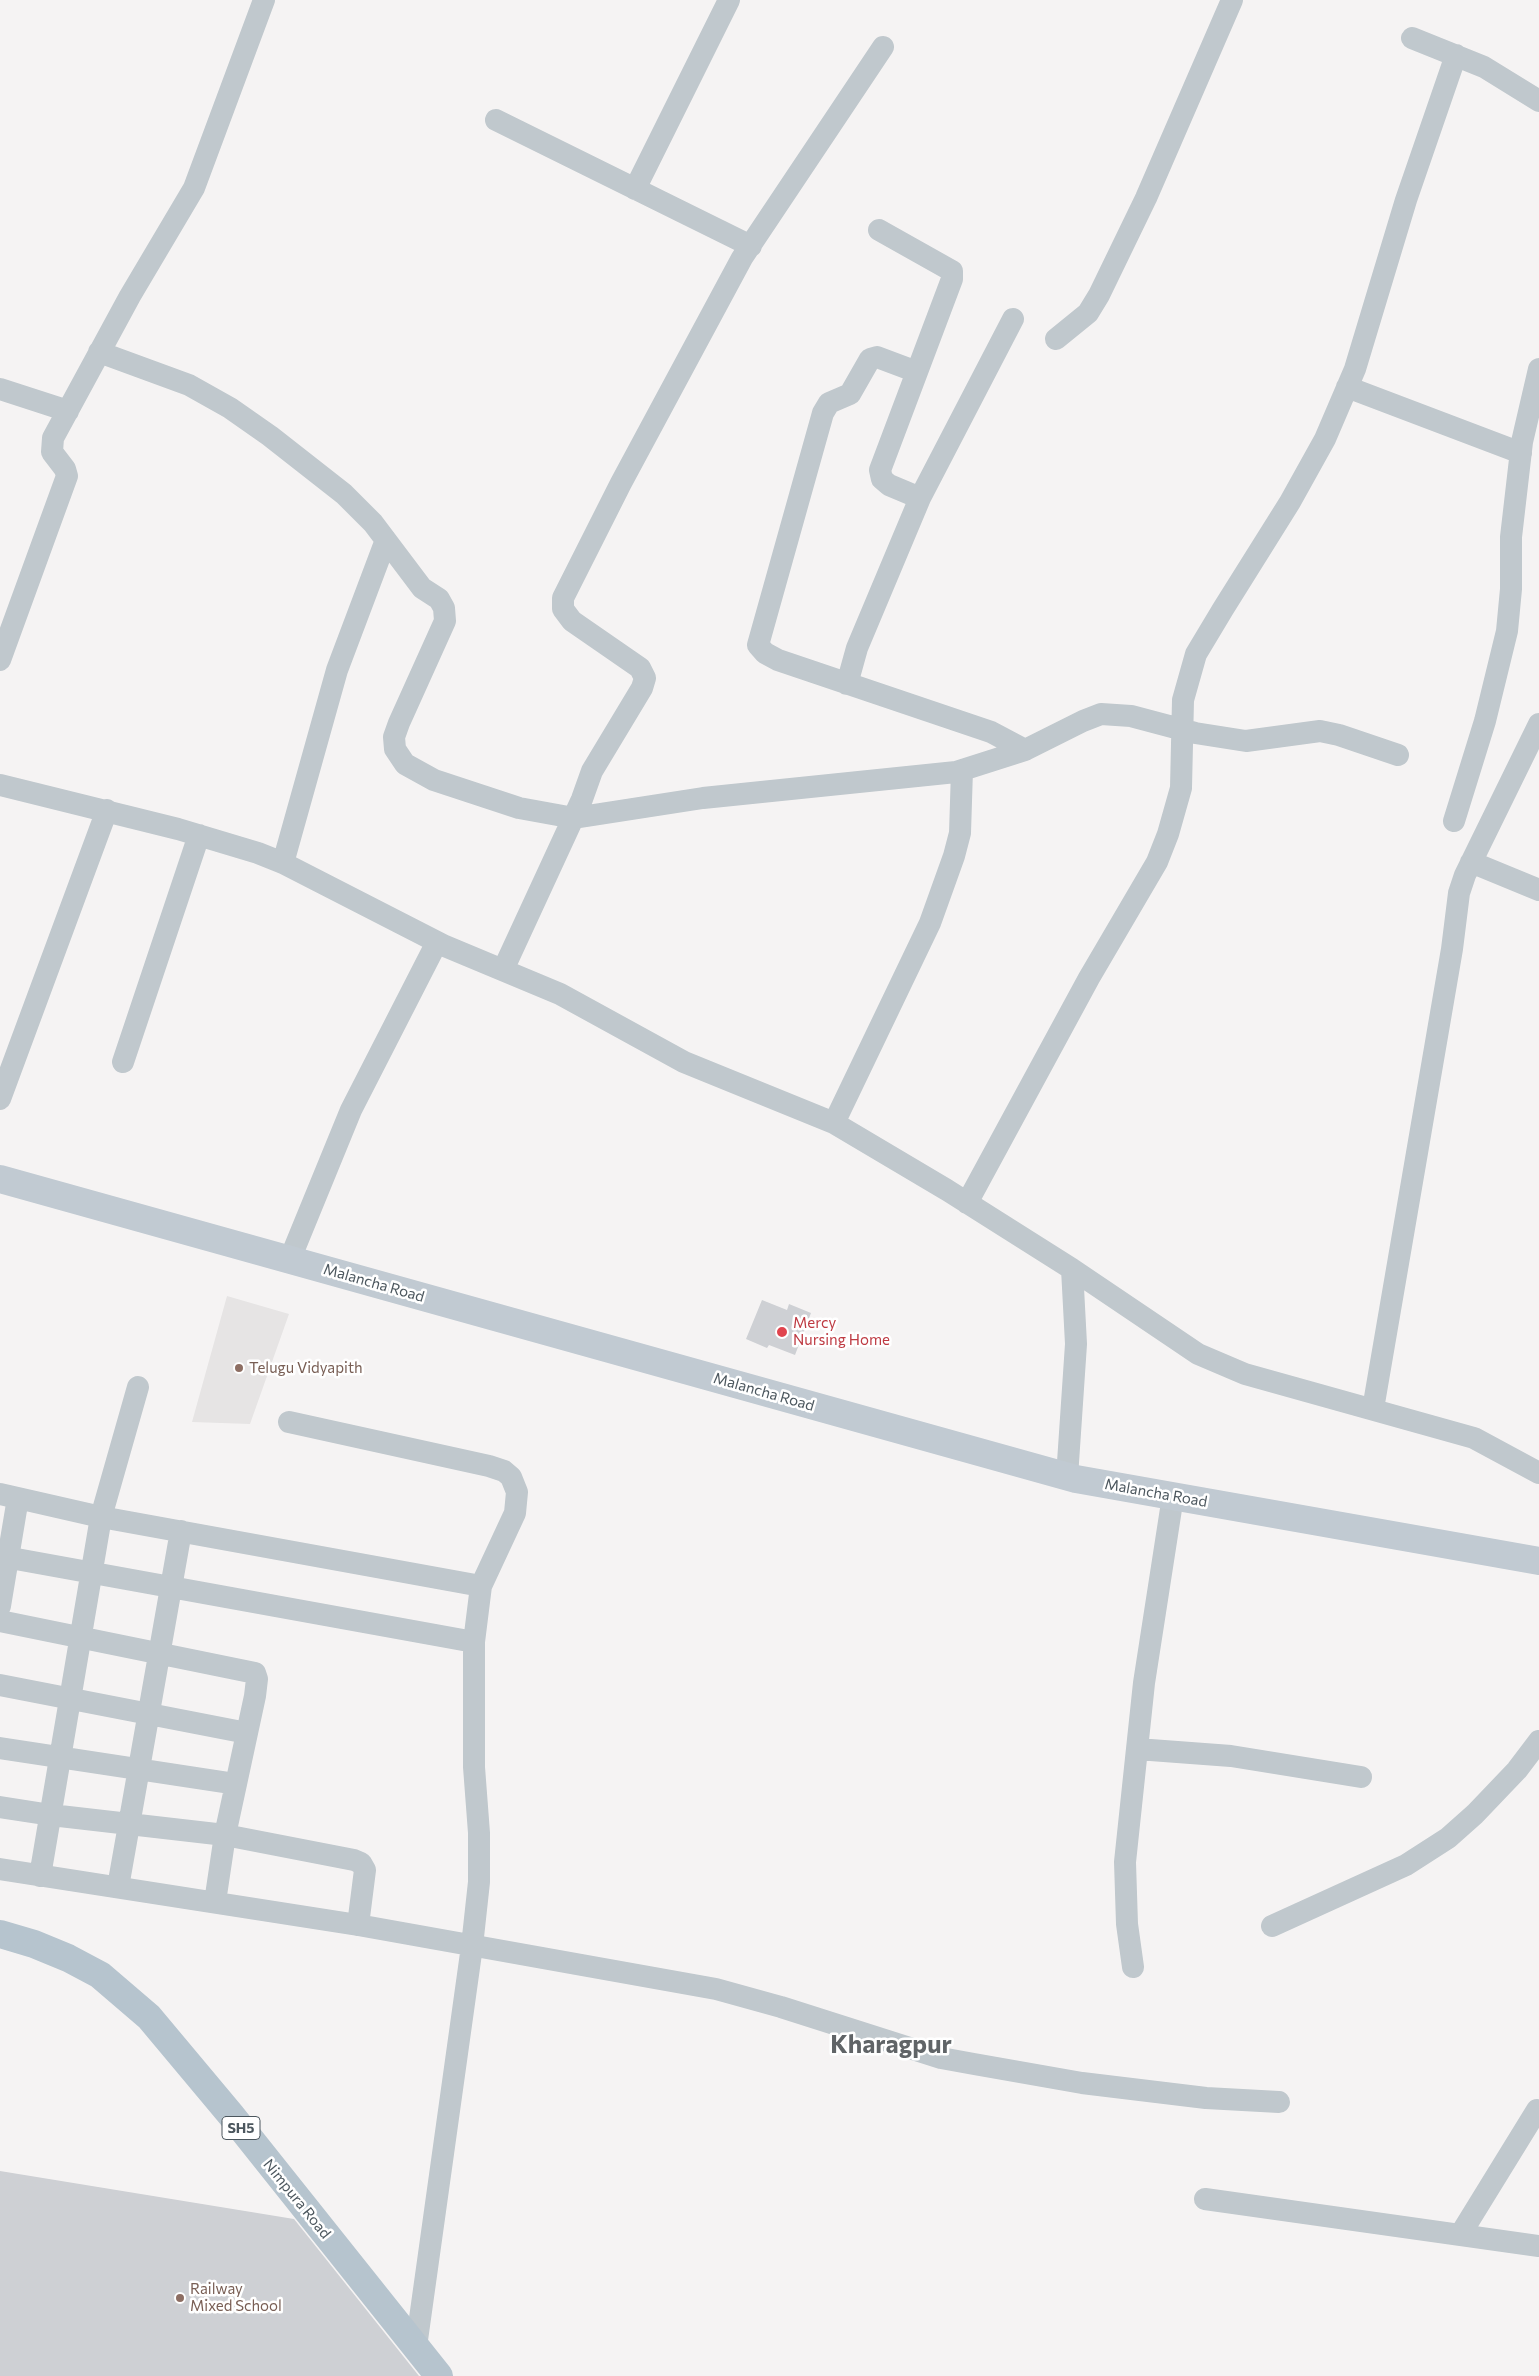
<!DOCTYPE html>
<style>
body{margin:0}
canvas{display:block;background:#f5f3f3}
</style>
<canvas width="1539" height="2376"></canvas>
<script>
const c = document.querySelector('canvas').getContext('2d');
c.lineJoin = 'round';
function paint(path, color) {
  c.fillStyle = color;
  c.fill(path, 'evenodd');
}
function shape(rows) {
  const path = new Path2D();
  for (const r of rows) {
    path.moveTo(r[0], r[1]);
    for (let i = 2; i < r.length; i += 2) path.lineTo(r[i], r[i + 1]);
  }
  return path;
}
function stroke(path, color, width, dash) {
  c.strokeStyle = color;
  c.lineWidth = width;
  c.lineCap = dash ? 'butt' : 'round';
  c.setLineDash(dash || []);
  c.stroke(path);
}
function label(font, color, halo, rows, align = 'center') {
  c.font = font + ' Commissioner,sans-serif';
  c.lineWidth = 5;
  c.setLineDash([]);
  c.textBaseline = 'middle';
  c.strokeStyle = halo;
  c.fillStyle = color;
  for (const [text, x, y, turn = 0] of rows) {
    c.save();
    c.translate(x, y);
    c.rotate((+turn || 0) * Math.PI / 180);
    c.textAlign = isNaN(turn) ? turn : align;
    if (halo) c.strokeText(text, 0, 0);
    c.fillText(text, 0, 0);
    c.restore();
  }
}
const education = shape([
 [227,1296,289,1314,250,1424,192,1422]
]);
const building = shape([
 [762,1300,787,1310,789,1304,811,1313,795,1355,769,1345,767,1348,746,1339],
 [0,2171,294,2219,419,2376,0,2376]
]);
const street = shape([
 [1412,38,1484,67,1539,101],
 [496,120,751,246],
 [635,189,729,0],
 [879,230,952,271,952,279,880,470,882,479,889,485,920,498],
 [1056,339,1088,313,1099,295,1146,198,1232,0],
 [99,352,189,385,230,408,270,436,344,494,373,523,422,588,439,599,444,608,445,621,399,723,394,737,395,749,405,764,434,780,519,808,574,818,703,798,956,772,1025,750,1083,721,1101,714,1131,716,1195,733,1246,741,1320,731,1339,735,1398,755],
 [917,372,877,357,870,359,850,394,829,403,823,413,758,645,765,653,778,660,991,732,1025,750],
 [1347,387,1521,453],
 [0,389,68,411],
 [0,660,67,476,65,469,52,452,53,438,130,296,194,188,264,0],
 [847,684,857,648,920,498,1013,319],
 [0,785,178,829,258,853,283,863,445,946,560,994,684,1062,834,1123,947,1190,1072,1269,1198,1354,1245,1374,1474,1438,1539,1473],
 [1454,821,1485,721,1507,631,1511,589,1511,537,1522,442,1539,369],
 [1471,862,1539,890],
 [283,863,337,670,386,540],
 [503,970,582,799,592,771,642,688,645,678,640,668,572,621,563,609,563,598,621,483,742,258,883,47],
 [123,1062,199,835],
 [0,1099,107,810],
 [834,1123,930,923,954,856,960,833,962,770],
 [967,1203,1089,978,1157,862,1168,834,1181,788,1183,700,1196,654,1223,609,1290,502,1325,439,1355,369,1406,200,1456,55],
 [290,1259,351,1110,437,942],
 [1373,1409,1452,949,1459,893,1465,875,1539,724],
 [289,1422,489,1466,504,1471,511,1477,517,1492,515,1513,481,1586,474,1642,474,1767,479,1833,479,1882,472,1946,416,2347],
 [1067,1477,1076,1344,1072,1269],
 [0,1494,101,1517,481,1586],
 [0,1556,474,1642],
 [0,1606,18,1498],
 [0,1621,255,1673,257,1679,255,1696,225,1835,215,1902],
 [0,1685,247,1733],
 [0,1748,236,1784],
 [1137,1749,1231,1756,1361,1777],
 [0,1807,51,1815,225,1835,354,1860,361,1863,365,1870,358,1925],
 [0,1869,358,1925,716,1989,781,2007,941,2058,974,2064,1082,2083,1206,2098,1279,2102],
 [40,1876,101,1517,138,1387],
 [118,1887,181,1531],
 [1272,1926,1406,1865,1448,1838,1475,1814,1517,1770,1539,1741],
 [1133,1967,1127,1924,1125,1862,1144,1683,1173,1496],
 [1205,2199,1539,2246],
 [1460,2235,1537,2110]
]);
const secondary = shape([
 [0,1179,1076,1479,1539,1561]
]);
const primary = shape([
 [0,1934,34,1944,68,1958,100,1975,149,2017,231,2115,439,2376]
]);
const markers = [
 [782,1332,6,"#e0444e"],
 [239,1368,5,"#8d6e63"],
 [180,2298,5,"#8d6e63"]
];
const shields = [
 [241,2128,38]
];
const shieldNames = [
 ["SH5",241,2128]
];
const streetNames = [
 ["Malancha Road",374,1283,16],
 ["Malancha Road",764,1392,16],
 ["Malancha Road",1156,1493,10],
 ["Nimpura Road",297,2199,51]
];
const healthNames = [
 ["Mercy",793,1323],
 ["Nursing Home",793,1340]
];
const educationNames = [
 ["Telugu Vidyapith",249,1368],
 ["Railway",190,2289],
 ["Mixed School",190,2306]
];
const townNames = [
 ["Kharagpur",891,2045]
];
paint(education, '#e6e4e4');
paint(building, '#ced0d4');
stroke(street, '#c0c8cd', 22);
stroke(secondary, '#c1cad2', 28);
stroke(primary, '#b6c4ce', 28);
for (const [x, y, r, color] of markers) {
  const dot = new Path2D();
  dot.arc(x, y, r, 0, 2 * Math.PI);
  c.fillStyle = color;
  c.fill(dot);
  stroke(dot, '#fff', 2);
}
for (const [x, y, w] of shields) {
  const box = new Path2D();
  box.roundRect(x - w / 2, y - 11.5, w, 23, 4);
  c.fillStyle = '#fff';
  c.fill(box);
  stroke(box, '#4c575e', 1);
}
label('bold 14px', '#4c575e', null, shieldNames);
label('15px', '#4c575e', '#fff', streetNames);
label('15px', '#be3a42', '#fff', healthNames, 'left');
label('15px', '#785e54', '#fff', educationNames, 'left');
label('bold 25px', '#606467', '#fff', townNames);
</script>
